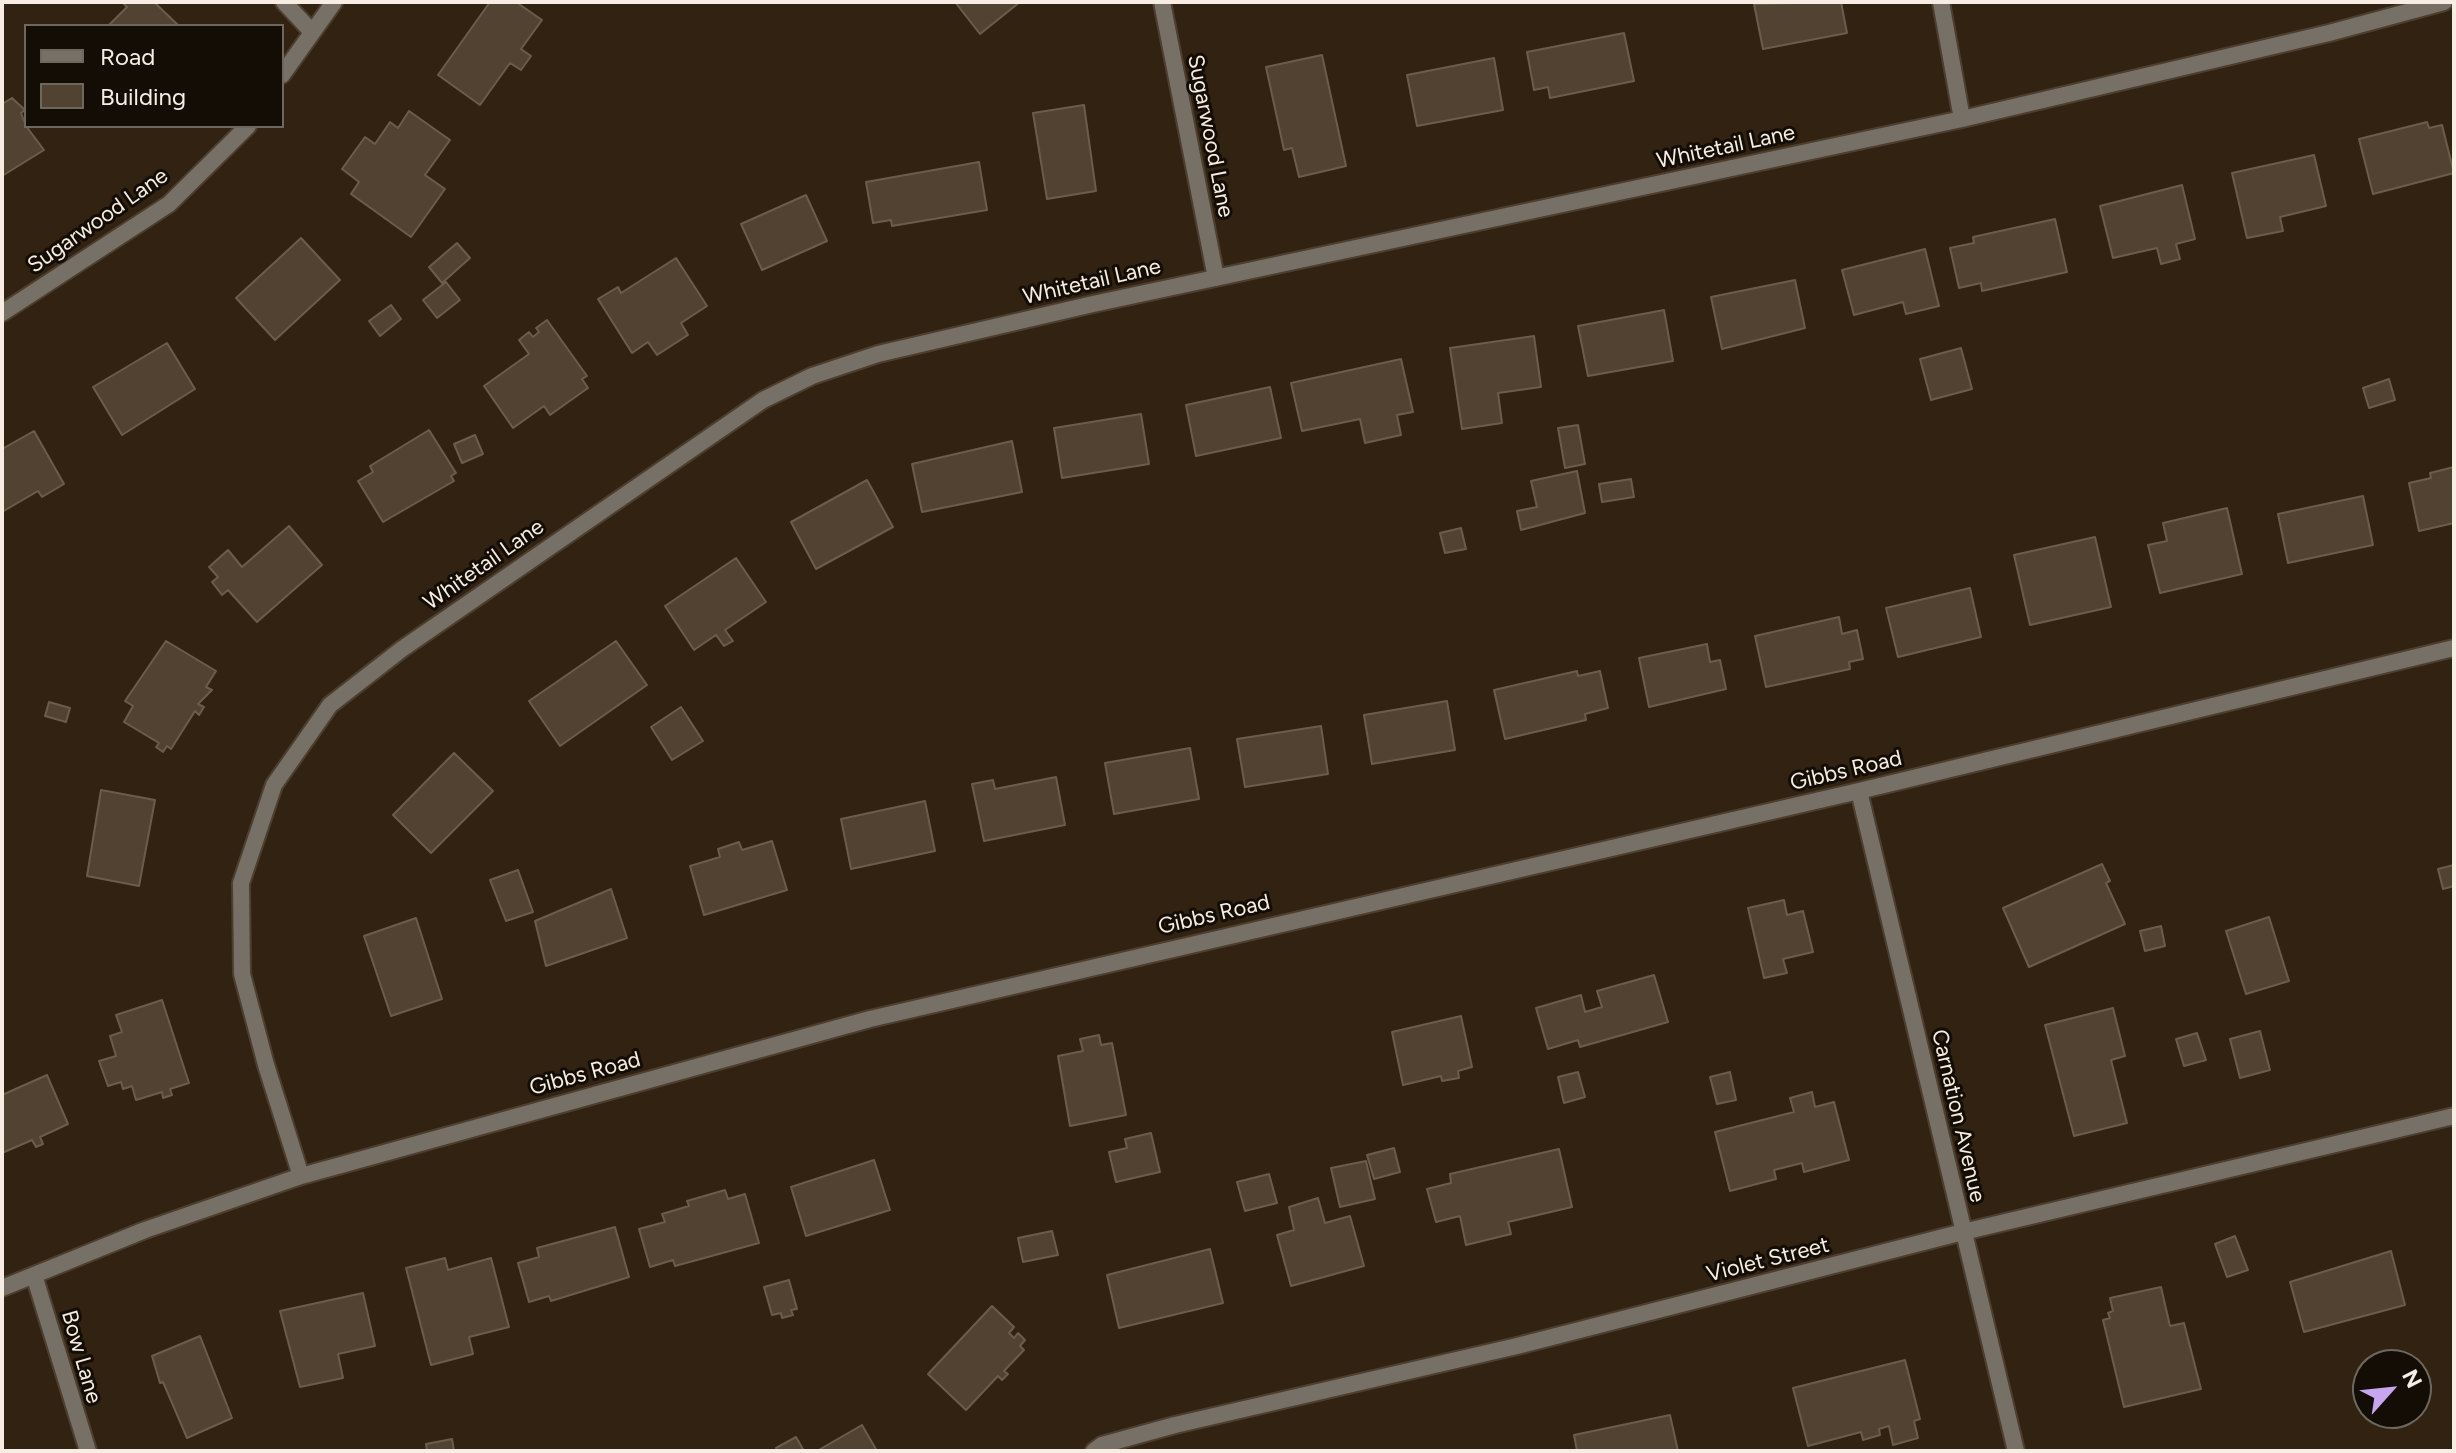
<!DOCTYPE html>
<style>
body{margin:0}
#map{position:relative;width:2456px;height:1453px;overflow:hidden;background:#312212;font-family:Figtree,sans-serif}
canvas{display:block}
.frame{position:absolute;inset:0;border:4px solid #f7ede3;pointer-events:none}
.legend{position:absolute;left:24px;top:24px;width:260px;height:104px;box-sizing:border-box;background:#130d06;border:2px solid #6e675e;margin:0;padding:10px 14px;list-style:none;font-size:24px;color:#f7ede3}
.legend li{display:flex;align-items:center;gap:16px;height:40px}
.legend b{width:40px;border:2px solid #6e675e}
.north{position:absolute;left:2352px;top:1349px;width:80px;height:80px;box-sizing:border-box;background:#130d06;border:2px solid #6e675e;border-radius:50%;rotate:63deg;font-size:22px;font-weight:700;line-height:32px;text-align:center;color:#f7ede3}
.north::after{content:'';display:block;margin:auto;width:28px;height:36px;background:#c8a6ef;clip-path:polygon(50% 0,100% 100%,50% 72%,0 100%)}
</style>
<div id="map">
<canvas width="2456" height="1453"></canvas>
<div class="frame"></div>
<ul class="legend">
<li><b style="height:10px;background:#767066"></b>Road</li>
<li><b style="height:22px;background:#524231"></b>Building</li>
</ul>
<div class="north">N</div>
</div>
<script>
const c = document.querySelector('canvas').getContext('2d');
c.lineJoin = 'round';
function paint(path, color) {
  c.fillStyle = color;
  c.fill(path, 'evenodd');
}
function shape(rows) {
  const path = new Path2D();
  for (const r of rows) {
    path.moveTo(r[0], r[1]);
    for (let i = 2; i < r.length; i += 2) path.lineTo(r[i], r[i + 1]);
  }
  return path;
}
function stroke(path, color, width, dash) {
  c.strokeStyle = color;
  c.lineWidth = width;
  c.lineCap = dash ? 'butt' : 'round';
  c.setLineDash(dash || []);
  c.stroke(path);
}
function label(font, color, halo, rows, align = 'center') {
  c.font = font + ' Figtree,sans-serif';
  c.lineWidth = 6;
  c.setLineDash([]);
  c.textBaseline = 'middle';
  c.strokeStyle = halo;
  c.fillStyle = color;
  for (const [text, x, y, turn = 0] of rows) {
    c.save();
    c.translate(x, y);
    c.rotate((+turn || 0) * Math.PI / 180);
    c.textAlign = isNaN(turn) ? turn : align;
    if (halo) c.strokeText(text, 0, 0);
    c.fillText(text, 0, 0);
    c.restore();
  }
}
const building = shape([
 [122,2,154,2,179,26,108,26,127,7,122,2],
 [490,2,516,2,542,20,521,49,531,56,521,70,510,63,480,105,438,75,490,2],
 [955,2,1020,2,980,34,955,2],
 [1841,2,1847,33,1763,49,1754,4,1841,2],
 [1624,33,1634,81,1550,98,1548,87,1534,90,1527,52,1624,33],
 [1322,55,1346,166,1299,177,1292,148,1284,150,1266,67,1322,55],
 [1494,58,1503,110,1417,126,1407,75,1494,58],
 [12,98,25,110,21,113,26,126,44,150,2,176,2,104,12,98],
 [1084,105,1096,191,1047,199,1033,113,1084,105],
 [409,111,450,140,425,175,445,189,411,237,351,194,359,182,342,169,365,137,375,144,390,122,398,128,409,111],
 [2427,122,2429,128,2442,125,2454,173,2373,194,2359,139,2427,122],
 [2314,155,2326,206,2280,217,2283,231,2247,238,2232,173,2314,155],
 [979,162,987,210,892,226,891,220,873,223,866,182,979,162],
 [2182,185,2195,239,2176,244,2180,259,2161,264,2157,248,2113,258,2100,206,2182,185],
 [806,195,827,241,762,270,741,224,806,195],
 [2055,219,2067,272,1982,291,1981,283,1959,288,1950,248,1974,243,1973,237,2055,219],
 [301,238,340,280,275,340,236,298,301,238],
 [457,243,470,258,442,283,429,267,457,243],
 [1925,249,1939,306,1906,314,1903,302,1854,315,1842,270,1925,249],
 [676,258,707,306,681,323,688,335,657,355,648,342,632,353,598,299,618,287,621,293,676,258],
 [1795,280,1805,328,1722,349,1711,297,1795,280],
 [446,282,460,300,437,318,423,300,446,282],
 [391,305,401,319,380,336,369,321,391,305],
 [1664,310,1673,361,1588,376,1578,326,1664,310],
 [547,320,587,376,582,379,588,388,550,415,544,406,513,428,484,386,529,354,519,340,529,332,533,337,539,332,536,328,547,320],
 [1534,336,1541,387,1498,393,1502,423,1462,429,1450,348,1534,336],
 [167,343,195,389,122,435,93,387,167,343],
 [1961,348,1972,389,1931,400,1920,359,1961,348],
 [1401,359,1413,412,1397,415,1401,435,1365,443,1360,419,1302,431,1291,383,1401,359],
 [2389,379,2395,400,2369,408,2363,388,2389,379],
 [1270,387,1281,438,1196,456,1186,405,1270,387],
 [1141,414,1149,464,1062,478,1054,428,1141,414],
 [1578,425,1585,464,1565,468,1558,428,1578,425],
 [429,430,456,473,451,476,454,481,383,522,358,481,373,472,370,466,429,430],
 [34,431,64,484,42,497,38,491,2,512,2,449,34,431],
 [475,435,483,454,462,463,454,444,475,435],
 [1012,441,1022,492,922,512,912,464,1012,441],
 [2454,467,2454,523,2419,531,2409,483,2431,478,2430,473,2454,467],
 [1577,471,1585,513,1521,530,1517,511,1537,507,1531,481,1577,471],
 [1631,479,1634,497,1602,502,1599,484,1631,479],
 [867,480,893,527,816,569,791,522,867,480],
 [2363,496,2373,545,2288,563,2278,514,2363,496],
 [2227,508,2242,574,2160,593,2148,545,2167,541,2163,523,2227,508],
 [289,526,322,565,257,622,228,590,222,595,212,582,218,577,209,567,228,550,242,567,289,526],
 [1461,528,1466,549,1445,553,1440,533,1461,528],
 [2095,537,2111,607,2030,625,2014,555,2095,537],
 [736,558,766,602,725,630,733,641,724,646,716,635,694,650,665,606,736,558],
 [1970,588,1981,637,1898,657,1886,608,1970,588],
 [1839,617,1842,634,1857,630,1863,659,1849,662,1850,669,1766,687,1755,636,1839,617],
 [166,641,216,671,206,687,212,690,198,704,204,707,199,715,195,711,171,749,167,746,163,752,156,747,159,743,124,722,133,706,125,701,166,641],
 [616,641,647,685,560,746,529,701,616,641],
 [1707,644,1710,662,1720,660,1726,689,1649,707,1639,658,1707,644],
 [1577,671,1578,676,1600,671,1608,708,1585,714,1586,720,1505,739,1494,690,1577,671],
 [1447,701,1455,750,1372,764,1364,715,1447,701],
 [49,702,70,708,66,722,45,716,49,702],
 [681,707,703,741,672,760,651,727,681,707],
 [1321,726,1328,774,1245,787,1237,739,1321,726],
 [1190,748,1199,799,1114,814,1105,763,1190,748],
 [454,753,493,791,431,853,393,815,454,753],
 [1056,777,1065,825,984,841,972,784,993,780,995,789,1056,777],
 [101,790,155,800,139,886,87,876,101,790],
 [925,801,935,851,851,869,841,819,925,801],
 [772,841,787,890,704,915,690,866,720,857,718,849,739,842,742,850,772,841],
 [2102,864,2110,881,2106,883,2125,924,2029,967,2003,908,2102,864],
 [2454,865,2454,886,2443,889,2438,869,2454,865],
 [518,870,533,912,506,921,490,880,518,870],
 [611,889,627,938,546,966,535,921,611,889],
 [1784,900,1787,915,1803,911,1813,952,1783,959,1787,973,1764,978,1748,908,1784,900],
 [2269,917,2289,981,2246,994,2226,931,2269,917],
 [416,918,442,999,391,1016,364,936,416,918],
 [2161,926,2165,946,2145,951,2140,931,2161,926],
 [1654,975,1668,1022,1580,1047,1578,1040,1548,1049,1536,1008,1581,995,1585,1012,1602,1007,1597,991,1654,975],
 [162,1000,189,1083,170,1089,172,1095,163,1098,162,1092,136,1100,132,1086,123,1089,121,1082,108,1086,99,1061,116,1056,110,1036,122,1032,116,1015,162,1000],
 [2113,1008,2125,1056,2111,1060,2127,1123,2074,1136,2045,1025,2113,1008],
 [1461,1016,1472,1067,1458,1071,1459,1078,1442,1081,1441,1076,1403,1085,1392,1032,1461,1016],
 [2260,1031,2270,1070,2240,1078,2230,1039,2260,1031],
 [2197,1033,2206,1060,2184,1066,2176,1039,2197,1033],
 [1099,1035,1101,1045,1112,1043,1126,1115,1070,1126,1058,1056,1083,1051,1080,1039,1099,1035],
 [1578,1072,1585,1097,1564,1103,1558,1077,1578,1072],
 [1730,1072,1736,1100,1717,1104,1710,1077,1730,1072],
 [47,1075,68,1124,40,1137,43,1144,36,1147,32,1140,2,1153,2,1095,47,1075],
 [1812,1092,1815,1107,1834,1102,1849,1160,1804,1172,1802,1163,1774,1170,1776,1179,1730,1191,1715,1132,1794,1112,1790,1098,1812,1092],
 [1151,1133,1160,1172,1116,1182,1109,1152,1127,1148,1125,1139,1151,1133],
 [1394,1148,1400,1172,1374,1179,1367,1155,1394,1148],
 [1559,1149,1572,1207,1508,1222,1511,1234,1466,1245,1460,1216,1436,1222,1427,1189,1451,1183,1450,1174,1559,1149],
 [874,1160,890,1210,806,1236,791,1187,874,1160],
 [1366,1161,1375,1199,1340,1207,1331,1168,1366,1161],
 [1269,1174,1277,1203,1245,1211,1237,1182,1269,1174],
 [725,1190,728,1199,745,1194,759,1243,675,1266,673,1260,650,1267,639,1229,665,1222,662,1214,689,1206,687,1201,725,1190],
 [1318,1198,1325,1223,1350,1216,1364,1266,1291,1286,1277,1235,1294,1230,1289,1207,1318,1198],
 [615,1227,629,1277,551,1301,549,1296,529,1302,518,1263,539,1257,537,1248,615,1227],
 [1052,1231,1058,1255,1023,1262,1018,1238,1052,1231],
 [2235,1236,2248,1270,2227,1277,2215,1244,2235,1236],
 [1210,1249,1223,1303,1119,1328,1107,1275,1210,1249],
 [2391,1251,2405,1305,2304,1332,2290,1282,2391,1251],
 [445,1258,448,1270,491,1258,509,1327,469,1337,473,1354,431,1365,406,1268,445,1258],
 [789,1280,797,1309,791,1310,793,1315,782,1318,781,1313,772,1315,764,1287,789,1280],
 [2161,1287,2170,1326,2184,1323,2201,1389,2124,1407,2103,1320,2110,1318,2108,1313,2113,1311,2110,1298,2161,1287],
 [363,1293,375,1346,338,1354,343,1378,300,1387,280,1311,363,1293],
 [992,1306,1014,1327,1009,1333,1014,1338,1018,1333,1025,1340,1020,1346,1024,1350,1004,1371,1008,1374,1002,1380,998,1376,966,1410,928,1374,992,1306],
 [200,1336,232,1418,187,1438,163,1382,160,1383,152,1356,200,1336],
 [1905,1360,1920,1419,1914,1421,1918,1438,1893,1445,1889,1426,1879,1429,1880,1435,1863,1440,1861,1432,1808,1446,1793,1388,1905,1360],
 [1670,1415,1678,1451,1577,1451,1574,1435,1670,1415],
 [862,1425,877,1451,817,1451,862,1425],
 [796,1437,804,1451,777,1451,776,1448,796,1437],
 [452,1439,454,1451,427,1451,426,1444,452,1439]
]);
const street = shape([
 [284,2,311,31],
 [1162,2,1216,278],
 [1941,2,1962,119],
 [282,75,334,2],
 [2,313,169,204,248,126],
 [1859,791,2016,1451],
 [301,1176,266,1065,242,974,241,883,274,785,330,705,402,649,763,400,812,376,878,354,1093,304,1962,119,2329,33,2444,2],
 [34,1275,88,1451],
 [2,1288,145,1230,301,1176,870,1019,1859,791,2454,648],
 [1094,1451,1102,1445,1175,1425,1517,1346,1963,1232,2454,1116]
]);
const streetNames = [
 ["Sugarwood Lane",1210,136,79],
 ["Whitetail Lane",1726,147,-12],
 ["Sugarwood Lane",98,221,-35],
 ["Whitetail Lane",1092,282,-13],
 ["Whitetail Lane",484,565,-35],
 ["Gibbs Road",1846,771,-13],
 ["Gibbs Road",1214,915,-13],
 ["Gibbs Road",585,1074,-15],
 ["Carnation Avenue",1958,1116,77],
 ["Violet Street",1768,1260,-14],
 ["Bow Lane",81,1357,74]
];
paint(building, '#524231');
stroke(building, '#6d5c4a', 2);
stroke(street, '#4d3e2f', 20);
stroke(street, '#767066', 16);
label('22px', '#f7ede3', '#130d06', streetNames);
</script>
